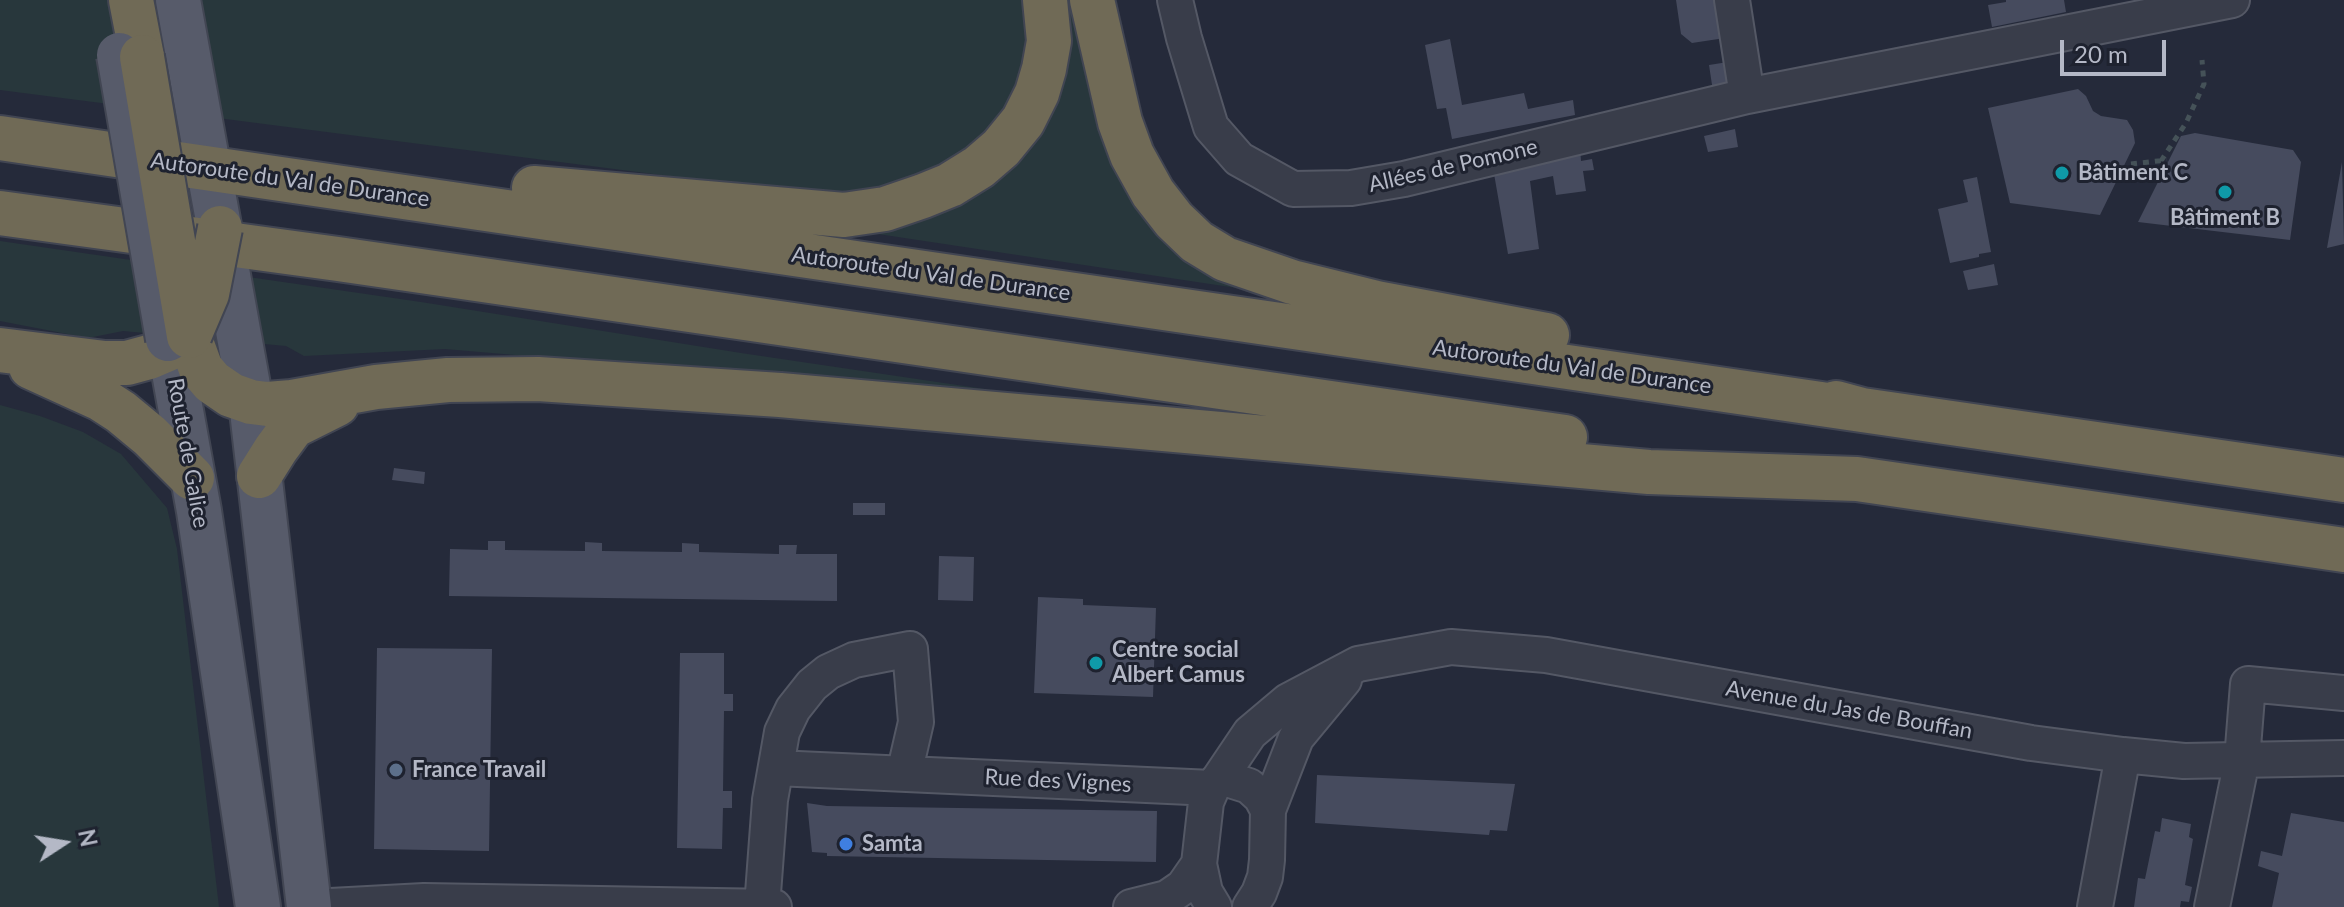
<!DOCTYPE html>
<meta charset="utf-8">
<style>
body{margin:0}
#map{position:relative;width:2344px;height:907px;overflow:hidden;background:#252a3a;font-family:Lato,sans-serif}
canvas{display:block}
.north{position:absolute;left:24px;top:803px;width:80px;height:80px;-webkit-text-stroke:6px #1e222f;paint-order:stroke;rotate:78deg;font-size:22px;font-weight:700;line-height:32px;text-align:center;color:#b4b8c6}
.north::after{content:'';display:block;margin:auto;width:28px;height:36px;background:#b4b8c6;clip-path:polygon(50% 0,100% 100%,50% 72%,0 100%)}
.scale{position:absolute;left:2060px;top:40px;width:106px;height:36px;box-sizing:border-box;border:4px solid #b4b8c6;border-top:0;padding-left:10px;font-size:24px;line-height:28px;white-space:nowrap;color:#b4b8c6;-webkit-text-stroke:6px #1e222f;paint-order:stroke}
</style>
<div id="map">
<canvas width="2344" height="907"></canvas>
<div class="north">N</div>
<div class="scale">20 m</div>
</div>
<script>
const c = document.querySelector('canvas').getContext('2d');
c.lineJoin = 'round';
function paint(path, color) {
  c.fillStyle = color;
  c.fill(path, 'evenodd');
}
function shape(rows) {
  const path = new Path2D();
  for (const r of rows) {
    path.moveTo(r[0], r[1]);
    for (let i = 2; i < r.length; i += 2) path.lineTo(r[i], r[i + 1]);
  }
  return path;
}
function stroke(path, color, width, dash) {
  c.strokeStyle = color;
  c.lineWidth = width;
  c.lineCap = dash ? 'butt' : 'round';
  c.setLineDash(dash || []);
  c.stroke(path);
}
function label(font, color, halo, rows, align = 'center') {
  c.font = font + ' Lato,sans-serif';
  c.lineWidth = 6;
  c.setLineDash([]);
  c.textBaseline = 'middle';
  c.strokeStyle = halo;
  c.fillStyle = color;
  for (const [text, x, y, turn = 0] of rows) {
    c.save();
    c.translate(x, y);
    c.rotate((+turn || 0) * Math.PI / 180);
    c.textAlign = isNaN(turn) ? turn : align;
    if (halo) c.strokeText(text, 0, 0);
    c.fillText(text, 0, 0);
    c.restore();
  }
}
const green = shape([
 [0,0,1062,0,1071,4,1101,113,1250,290,858,231,762,188,0,90],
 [0,241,421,302,741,353,1086,404,445,349,304,356,286,346,123,331,88,338,0,321],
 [0,405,40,416,83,432,121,454,167,508,177,549,219,907,0,907]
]);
const building = shape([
 [1676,0,1720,0,1725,38,1692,43,1681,34],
 [2006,0,2064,0,2066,12,1992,27,1988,5,2006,2],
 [1450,39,1462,105,1524,93,1528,109,1573,100,1575,115,1452,139,1446,108,1437,109,1425,45],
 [1728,62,1732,93,1714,98,1709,65],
 [2078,89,2086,96,2093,111,2101,116,2127,120,2133,130,2135,143,2100,215,2010,203,1988,108],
 [1735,129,1738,147,1708,152,1704,136],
 [2195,133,2293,150,2301,162,2290,240,2138,222,2181,136],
 [1580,148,1581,161,1592,159,1594,170,1583,171,1586,191,1556,195,1553,176,1530,181,1539,249,1508,254,1493,168],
 [2342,162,2344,244,2327,248],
 [1977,177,1991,252,1979,254,1979,257,1950,263,1938,209,1968,202,1963,180],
 [1994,264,1998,285,1968,290,1963,271],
 [394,468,425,472,424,484,392,480],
 [853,503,885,503,885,515,853,515],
 [488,541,505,541,505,550,585,551,585,542,602,543,602,551,682,552,682,543,699,544,699,552,779,554,779,545,797,545,796,554,837,554,837,601,449,596,450,549,488,550],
 [939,556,974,557,973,601,938,600],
 [1038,597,1083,599,1083,605,1156,608,1153,697,1034,693],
 [377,648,492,649,489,851,374,849],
 [680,653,724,653,724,694,733,694,733,711,724,711,723,791,732,791,732,808,723,808,722,849,677,848],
 [1317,775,1515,784,1507,831,1490,830,1489,835,1315,823],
 [807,803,827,806,1157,811,1156,862,827,856,827,853,812,852],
 [2291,813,2344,822,2344,907,2272,907,2279,873,2258,866,2261,851,2282,856],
 [2162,818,2191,824,2189,837,2193,839,2185,885,2192,887,2189,902,2181,901,2180,907,2134,907,2138,878,2145,879,2155,831,2160,832]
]);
const path = shape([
 [2161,161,2186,123,2204,84,2202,60],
 [2131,164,2167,160]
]);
const minor = shape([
 [1175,0,1184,38,1211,127,1239,159,1293,189,1351,188,1404,179,1747,96,2232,0],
 [1732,0,1747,96],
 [776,768,1212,788],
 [1219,779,1250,733,1288,701,1358,664,1451,647,1546,655,2031,743,2123,755,2184,761,2344,758],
 [1268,810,1296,738,1344,680],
 [312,907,424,901,774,907],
 [762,907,770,800,782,732,793,709,812,685,828,672,854,660,910,649,916,722,904,774],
 [1131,907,1167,898,1183,887,1199,864],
 [1214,907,1205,892,1199,864,1206,802,1212,788,1219,779,1230,780,1249,786,1261,797,1268,810,1267,860,1265,877,1259,893,1250,907],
 [2095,907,2123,755],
 [2212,907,2242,760,2248,684,2344,693]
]);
const major = shape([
 [178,0,251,402,309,907],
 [168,339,199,511,258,907]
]);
const highway = shape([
 [131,0,142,57],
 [1092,0,1120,122,1132,155,1153,193,1174,220,1197,242,1225,259,1292,282,1377,303,1547,335],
 [0,138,1862,410],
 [534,188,844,215,885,209,923,196,950,185,979,167,1001,148,1023,121,1037,93,1044,69,1049,41,1045,0],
 [0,213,338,259,1565,437],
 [0,350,105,363,127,363,149,357,170,348,189,336,201,369,212,382,231,395,251,402,267,404,292,402,376,387,448,380,538,379,780,395,1649,472,1857,479,2344,550],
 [31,367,101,399,121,412,150,436,192,478],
 [1836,403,1862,410,2344,480],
 [259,476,276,449,293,426,337,404]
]);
const majorBridge = shape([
 [119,55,168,339]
]);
const highwayBridge = shape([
 [142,57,189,336],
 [190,334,207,294,220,228]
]);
const markers = [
 [2062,173,8,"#0f9aa8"],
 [2225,192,8,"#0f9aa8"],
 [1096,663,8,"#0f9aa8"],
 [396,770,8,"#5c6f8a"],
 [846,844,8,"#3f7fe0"]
];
const streetNames = [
 ["Allées de Pomone",1453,166,-13],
 ["Autoroute du Val de Durance",290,180,8],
 ["Autoroute du Val de Durance",931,274,8],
 ["Autoroute du Val de Durance",1572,367,8],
 ["Route de Galice",188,453,80],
 ["Avenue du Jas de Bouffan",1849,710,10],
 ["Rue des Vignes",1058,781,3]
];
const poiNames = [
 ["Bâtiment C",2078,173],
 ["Bâtiment B",2225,218,"center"],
 ["Centre social",1112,650],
 ["Albert Camus",1112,675],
 ["France Travail",412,770],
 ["Samta",862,844]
];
paint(green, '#28373c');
paint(building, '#464b5e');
stroke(minor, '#545865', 38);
stroke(major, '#424653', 48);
stroke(highway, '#414552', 48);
stroke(path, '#455258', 5, [6, 6]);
stroke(minor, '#393d4a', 34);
stroke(major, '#575b6a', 44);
stroke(highway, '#706a56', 44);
stroke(majorBridge, '#424653', 48, []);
stroke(highwayBridge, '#414552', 48, []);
stroke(majorBridge, '#575b6a', 44);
stroke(highwayBridge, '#706a56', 44);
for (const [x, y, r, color] of markers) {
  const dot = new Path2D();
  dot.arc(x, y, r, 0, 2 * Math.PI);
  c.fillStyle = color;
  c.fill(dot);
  stroke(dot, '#1e222f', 3);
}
label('22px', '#b4b8c6', '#1e222f', streetNames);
label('bold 22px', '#b4b8c6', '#1e222f', poiNames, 'left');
</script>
